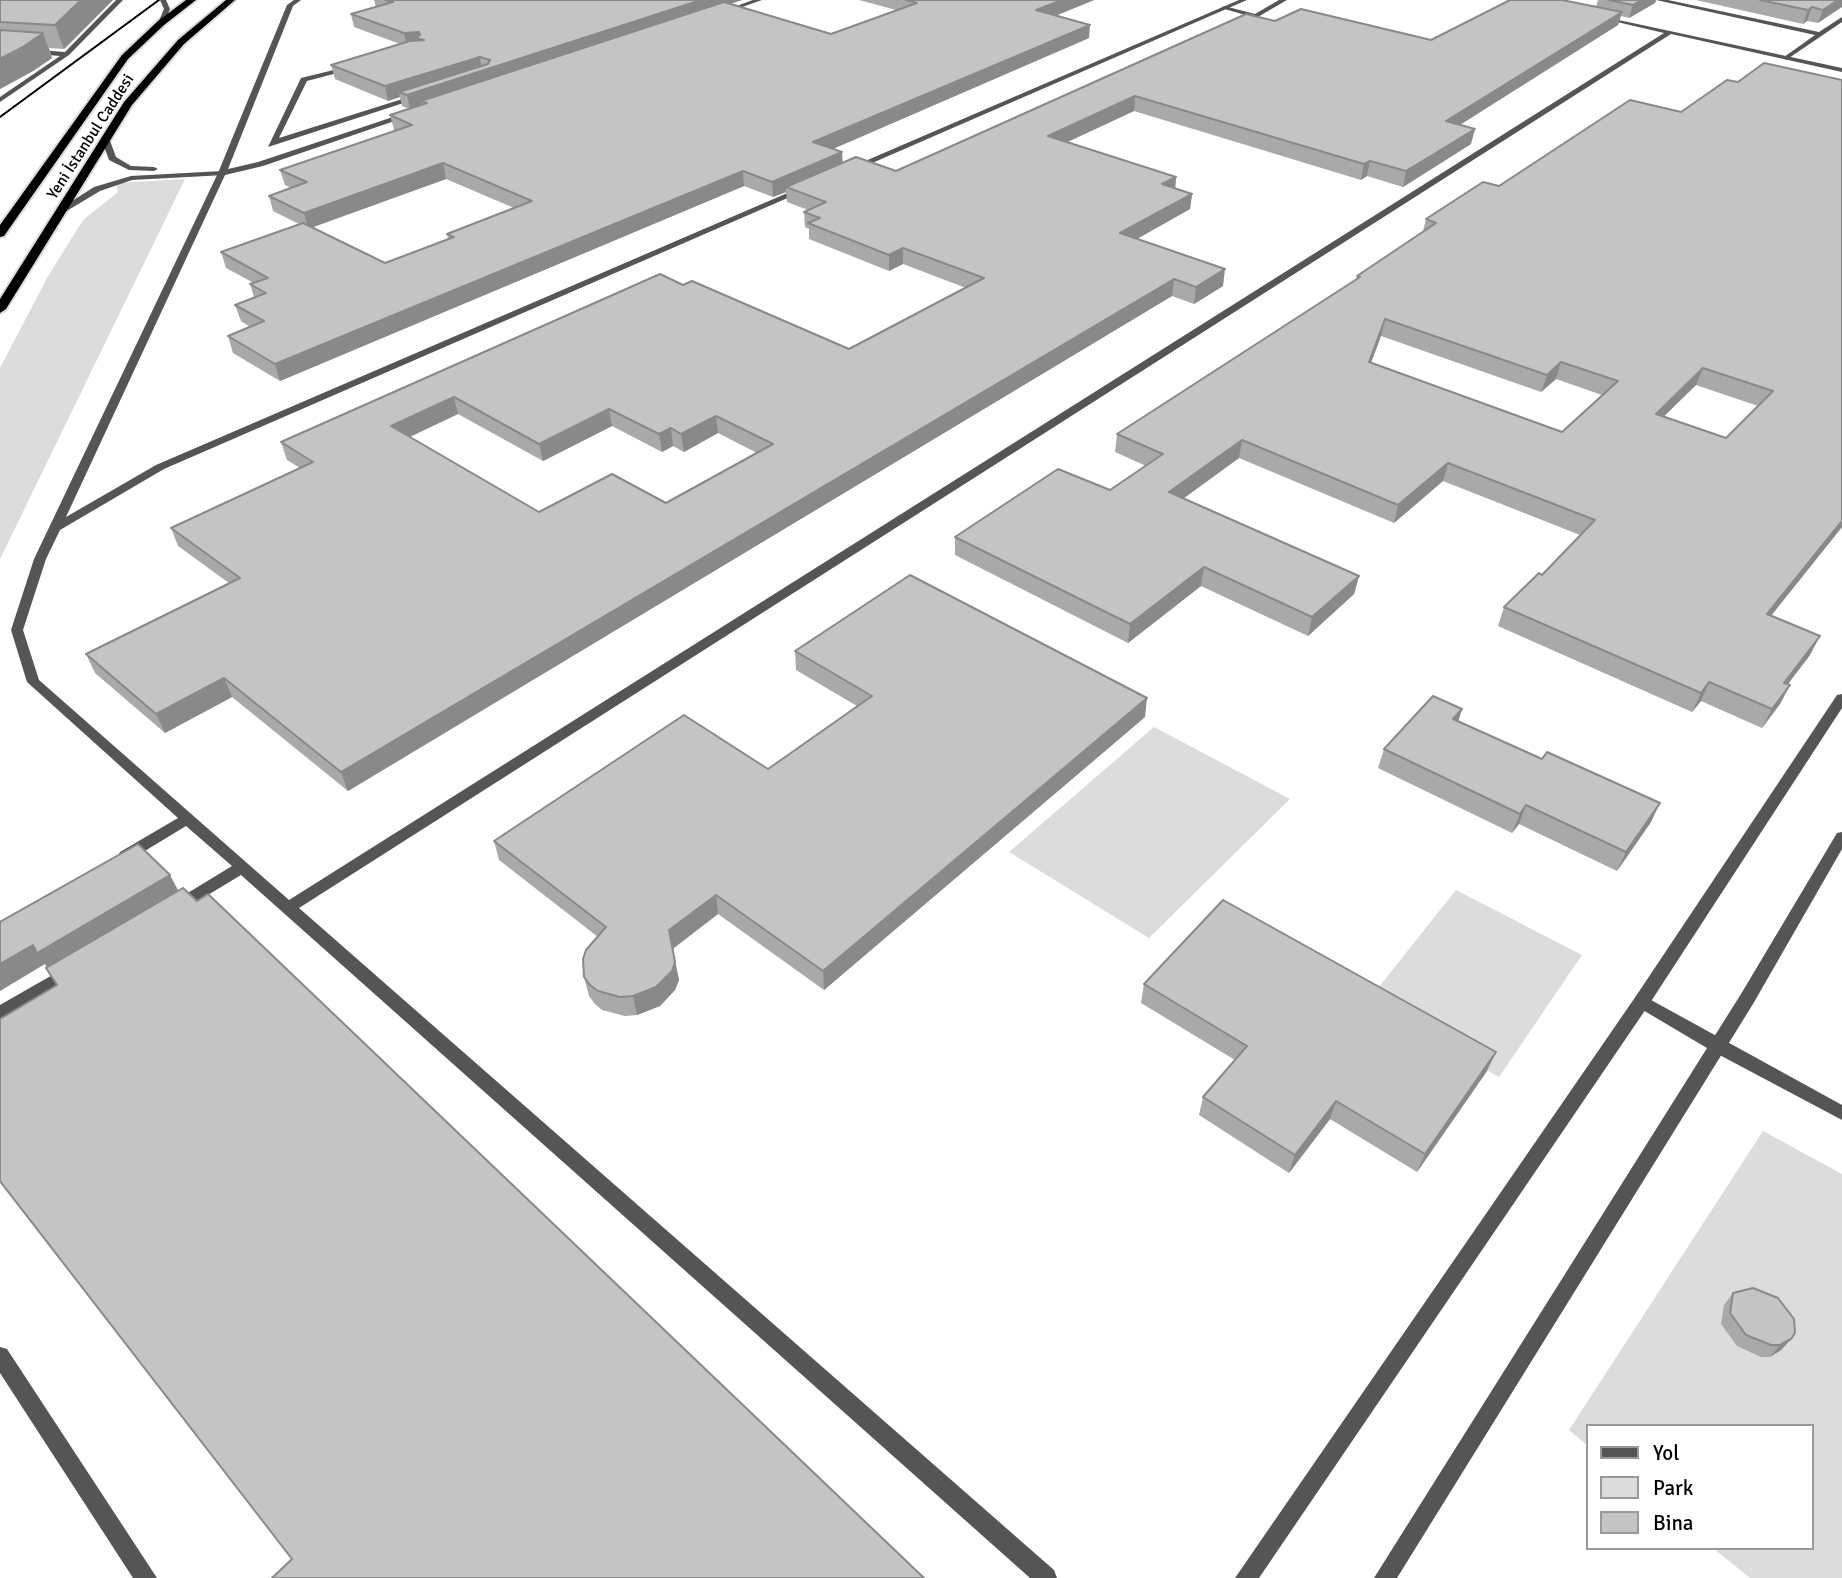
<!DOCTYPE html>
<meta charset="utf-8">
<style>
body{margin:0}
#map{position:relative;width:1842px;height:1578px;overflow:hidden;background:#fff;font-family:Signika,sans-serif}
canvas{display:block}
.legend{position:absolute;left:1586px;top:1424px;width:228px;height:126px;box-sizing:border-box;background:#fff;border:2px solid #999;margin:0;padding:9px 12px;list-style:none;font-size:21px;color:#000}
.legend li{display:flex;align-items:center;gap:14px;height:35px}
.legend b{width:35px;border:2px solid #999}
</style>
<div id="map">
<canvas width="1842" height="1578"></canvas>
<ul class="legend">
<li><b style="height:9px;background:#555"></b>Yol</li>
<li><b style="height:19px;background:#dcdcdc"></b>Park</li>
<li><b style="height:19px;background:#c4c4c4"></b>Bina</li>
</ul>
</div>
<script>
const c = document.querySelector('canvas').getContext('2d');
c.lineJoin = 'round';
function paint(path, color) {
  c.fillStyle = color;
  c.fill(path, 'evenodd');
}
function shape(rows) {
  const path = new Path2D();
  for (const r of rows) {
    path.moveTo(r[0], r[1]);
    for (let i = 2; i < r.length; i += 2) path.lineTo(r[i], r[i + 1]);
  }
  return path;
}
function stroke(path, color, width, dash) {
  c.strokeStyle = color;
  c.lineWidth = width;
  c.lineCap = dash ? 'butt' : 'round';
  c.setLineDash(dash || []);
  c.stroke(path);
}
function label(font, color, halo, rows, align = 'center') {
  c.font = font + ' Signika,sans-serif';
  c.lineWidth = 5;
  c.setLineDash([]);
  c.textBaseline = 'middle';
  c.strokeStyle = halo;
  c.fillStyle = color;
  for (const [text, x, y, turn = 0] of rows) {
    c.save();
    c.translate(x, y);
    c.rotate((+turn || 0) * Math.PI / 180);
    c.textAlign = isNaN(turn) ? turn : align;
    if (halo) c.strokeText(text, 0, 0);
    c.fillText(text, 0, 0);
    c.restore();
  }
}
const green = shape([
 [185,179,0,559,0,368,47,278,83,220,118,192,116,183],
 [1154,727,1290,799,1149,938,1009,852],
 [1456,890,1582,955,1499,1077,1367,1002],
 [1763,1131,1842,1174,1842,1578,1750,1578,1713,1548,1812,1548,1812,1426,1588,1426,1588,1446,1569,1430]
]);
const service = shape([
 [1279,0,1287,0,1256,18,1221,8,1224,6,1255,14,1279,0],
 [1656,0,1668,0,1819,32,1842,17,1842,22,1786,60,1784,57,1815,35,1656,0],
 [0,1347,7,1349,157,1578,133,1578,0,1373,0,1347]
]);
const minor = shape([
 [116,0,123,0,69,55,0,102,0,97,60,56,0,51,0,47,65,52,116,0],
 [294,0,301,0,293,6,228,169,258,162,405,113,412,115,263,166,225,175,66,517,156,465,799,188,806,190,164,469,60,530,46,559,23,630,39,680,289,900,1664,33,1600,18,1600,16,1842,68,1842,72,1671,34,299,908,1054,1570,1057,1578,1030,1578,241,875,183,910,173,910,170,906,173,902,232,866,186,826,130,860,120,860,118,856,120,852,178,818,27,682,11,630,34,559,218,173,287,5,294,0],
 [753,0,762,0,725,13,720,12,753,0],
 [1239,0,1247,0,856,170,849,168,1239,0],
 [350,66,352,69,307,81,279,138,415,95,422,97,268,147,301,78,350,66],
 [68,966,74,968,76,972,74,976,0,1019,0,1005,68,966],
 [1642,995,1842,1105,1842,1120,1712,1051,1636,1006,1634,1001,1636,996,1642,995]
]);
const tertiary = shape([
 [160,0,166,0,170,9,164,23,161,25,158,23,164,9,160,0],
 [105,136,109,138,116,157,131,166,154,167,158,169,154,171,129,170,109,160,101,138,105,136],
 [222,171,226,173,225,175,132,180,100,191,65,212,58,210,94,187,131,176,222,171],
 [1842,694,1842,708,1648,1006,1259,1578,1235,1578,1636,996,1837,695,1842,694],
 [1842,832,1842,849,1753,1004,1397,1578,1374,1578,1741,994,1837,833,1842,832]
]);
const trunk = shape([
 [186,0,196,0,164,25,128,59,4,236,0,237,0,225,122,55,158,21,186,0],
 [226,0,235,0,184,44,132,105,6,309,0,313,0,299,124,102,178,40,226,0]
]);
const tram = shape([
 [0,117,159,0]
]);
const wall = shape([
 [0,0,113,0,64,49,49,48,52,58,33,71,0,89],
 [374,0,742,0,730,4,831,34,896,10,859,0,1094,0,1055,16,1089,38,833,149,843,163,896,171,1275,21,1431,40,1596,7,1598,0,1656,0,1655,3,1629,18,1621,16,1618,25,1460,125,1471,144,1403,187,1367,176,1361,180,1134,111,1067,142,1176,177,1175,188,1192,194,1190,209,1137,239,1223,286,1194,304,1172,296,348,791,232,697,165,733,95,673,86,654,229,583,178,546,171,528,300,468,287,460,281,442,683,285,849,349,966,288,903,264,889,271,809,239,809,229,805,227,804,212,808,210,787,202,786,192,773,197,744,186,280,381,233,353,228,336,250,327,241,321,235,305,254,297,250,284,254,283,226,268,221,252,299,224,273,211,269,196,291,188,285,185,280,170,395,131,394,130,390,115,409,109,402,106,400,97,388,101,335,79,331,65,400,44,354,27,351,14,376,7],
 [446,179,514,208,447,234,448,239,385,263,312,227],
 [458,414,543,461,612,426,662,452,673,446,684,452,718,433,757,453,666,503,539,512,410,437],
 [1696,0,1842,0,1818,23,1807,21,1803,24],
 [1630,100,1842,527,1771,616,1810,655,1788,684,1790,685,1780,704,1762,728,1701,701,1692,712,1498,626,1504,607,1542,575,1580,535,1443,481,1394,523,1239,458,1183,499,1359,576,1354,594,1308,636,1201,586,1128,643,955,555,955,537,1110,490,1146,466,1115,452,1117,434,1356,280,1357,276,1423,231,1426,219,1499,186],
 [1381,336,1541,392,1556,379,1602,395,1562,432,1371,362],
 [1696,385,1758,406,1726,438,1664,416],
 [795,651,1145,717,824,990,718,914,673,949,679,980,675,990,660,1006,637,1015,625,1016,602,1010,595,1004,589,996,584,977,598,937,499,860,494,841,768,769,857,706,796,670],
 [1462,709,1458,721,1651,822,1617,871,1519,824,1512,833,1378,768,1384,749],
 [1144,984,1487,1071,1417,1172,1330,1119,1289,1173,1199,1115,1203,1097,1235,1060,1141,1003],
 [1733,1293,1791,1339,1781,1350,1770,1357,1761,1357,1737,1346,1721,1324,1724,1305]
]);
const shadedWall = shape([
 [81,0,113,0,64,49,55,25],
 [701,0,742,0,427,104,421,101,422,106,410,109,407,95],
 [1062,0,1094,0,1035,24,1036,10],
 [1642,0,1656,0,1655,3,1629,18,1633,5],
 [1838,0,1842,0,1842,7,1818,23,1823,10],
 [1812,7,1807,21,1803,24,1808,10],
 [1622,12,1618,25,1442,136,1446,121],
 [1090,25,1089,38,814,157,813,142],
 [419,32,420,39,416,38,418,46,407,47,404,33],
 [43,33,52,58,33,71,0,89,0,59],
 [480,57,482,71,399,92,400,97,388,101,385,86],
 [1135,96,1134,111,1048,151,1048,136],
 [1475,129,1471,144,1403,187,1406,171],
 [842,152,843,167,786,187,786,192,773,197,772,182],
 [1370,161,1367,176,1361,180,1364,164],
 [443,163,446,179,308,229,304,213],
 [743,171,744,186,280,381,275,364],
 [1176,177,1175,192,1162,184],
 [1192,194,1190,209,1119,249,1120,233],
 [903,248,903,264,889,271,889,255],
 [1225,269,1223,286,1194,304,1196,287],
 [1174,279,1172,296,348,791,341,772],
 [1385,319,1381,336,1365,379,1369,362],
 [1561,362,1556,379,1541,392,1547,375],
 [1703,368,1696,385,1649,431,1656,414],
 [454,397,458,414,396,443,391,426],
 [609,409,612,426,543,461,539,444],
 [716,416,718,433,684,452,681,434],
 [671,428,673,446,662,452,659,434],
 [1242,440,1239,458,1167,510,1169,492],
 [1448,463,1443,481,1394,523,1398,505],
 [1842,521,1842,527,1757,633,1767,614],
 [1204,567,1201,586,1128,643,1130,624],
 [1359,576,1354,594,1308,636,1312,617],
 [1820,636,1810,655,1774,702,1784,683],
 [224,678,232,697,165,733,156,714],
 [1709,682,1701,701,1692,712,1701,693],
 [1790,685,1780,704,1762,728,1772,709],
 [1147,698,1145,717,824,990,823,971],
 [1462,709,1456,728,1453,719],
 [1660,803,1651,822,1617,871,1626,852],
 [1526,805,1519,824,1512,833,1520,814],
 [170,875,180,894,49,972,45,964,0,991,0,964,33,945],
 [716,895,718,914,672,949,669,930],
 [675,962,679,980,675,990,660,1006,637,1015,633,996],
 [1496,1052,1487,1071,1417,1172,1425,1154],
 [1336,1101,1330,1119,1289,1173,1295,1155],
 [1791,1339,1781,1350,1770,1357,1780,1345]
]);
const building = shape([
 [0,0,81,0,55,25,0,22,0,0],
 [385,0,701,0,407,95,399,92,488,64,490,60,480,57,385,86,331,65,410,41,424,40,416,38,420,35,419,32,404,33,351,14,393,2,385,0],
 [906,0,1062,0,1036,10,1090,25,813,142,842,152,772,182,743,171,275,364,228,336,264,321,235,305,266,293,250,284,268,278,221,252,303,223,385,263,454,237,447,234,532,201,443,163,304,213,269,196,307,182,280,170,412,125,390,115,427,103,421,101,724,2,831,34,917,3,906,0],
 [1510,0,1562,0,1622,12,1446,121,1475,129,1406,171,1370,161,1364,164,1135,96,1048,136,1176,177,1162,184,1192,194,1120,233,1225,269,1196,287,1174,279,341,772,224,678,156,714,86,654,240,578,171,528,313,462,281,442,660,274,683,285,692,281,849,349,984,278,903,248,889,255,808,223,820,218,804,212,826,202,786,187,856,157,896,171,1246,14,1275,21,1301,9,1431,40,1510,0],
 [454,397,539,444,609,409,659,434,671,428,681,434,716,416,773,444,666,503,612,474,539,512,391,426,454,397],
 [1609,0,1642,0,1633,5,1609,0],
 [1760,0,1838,0,1823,10,1812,7,1808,10,1760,0],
 [0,30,43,33,23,47,0,59,0,30],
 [1764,63,1842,80,1842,521,1767,614,1820,636,1784,683,1790,685,1772,709,1709,682,1701,693,1504,607,1539,573,1542,575,1595,520,1448,463,1398,505,1242,440,1169,492,1359,576,1312,617,1204,567,1130,624,955,537,1058,469,1110,490,1163,454,1117,434,1360,277,1357,276,1436,223,1426,219,1483,182,1499,186,1630,100,1681,112,1727,80,1738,82,1764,63],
 [1385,319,1547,375,1561,362,1618,381,1562,432,1369,362,1385,319],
 [1703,368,1773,391,1726,438,1656,414,1703,368],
 [910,575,1147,698,823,971,716,895,669,930,675,962,672,971,656,987,633,996,620,997,598,991,590,985,584,977,583,959,586,950,606,927,494,841,684,715,768,769,872,696,795,651,910,575],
 [1433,696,1462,709,1453,719,1542,759,1547,752,1660,803,1626,852,1526,805,1520,814,1384,749,1433,696],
 [138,844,170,875,37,953,33,945,0,964,0,922,138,844],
 [183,888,197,901,208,894,924,1578,272,1578,292,1559,0,1181,0,1019,57,985,46,968,183,888],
 [1223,900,1496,1052,1425,1154,1336,1101,1295,1155,1203,1097,1247,1046,1144,984,1223,900],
 [1753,1288,1778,1298,1794,1319,1795,1333,1791,1339,1780,1345,1771,1345,1746,1335,1730,1313,1733,1293,1753,1288]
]);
const farStreetnames = [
 ["Yeni İstanbul Caddesi",91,137,-57]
];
paint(green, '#dcdcdc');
stroke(trunk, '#dbdbdb', 4);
paint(service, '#555');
paint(minor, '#555');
paint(tertiary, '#555');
paint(trunk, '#000');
stroke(tram, '#000', 2);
paint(wall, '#a9a9a9');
paint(shadedWall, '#898989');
paint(building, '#c4c4c4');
stroke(building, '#898989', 2);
label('16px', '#000', '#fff', farStreetnames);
</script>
